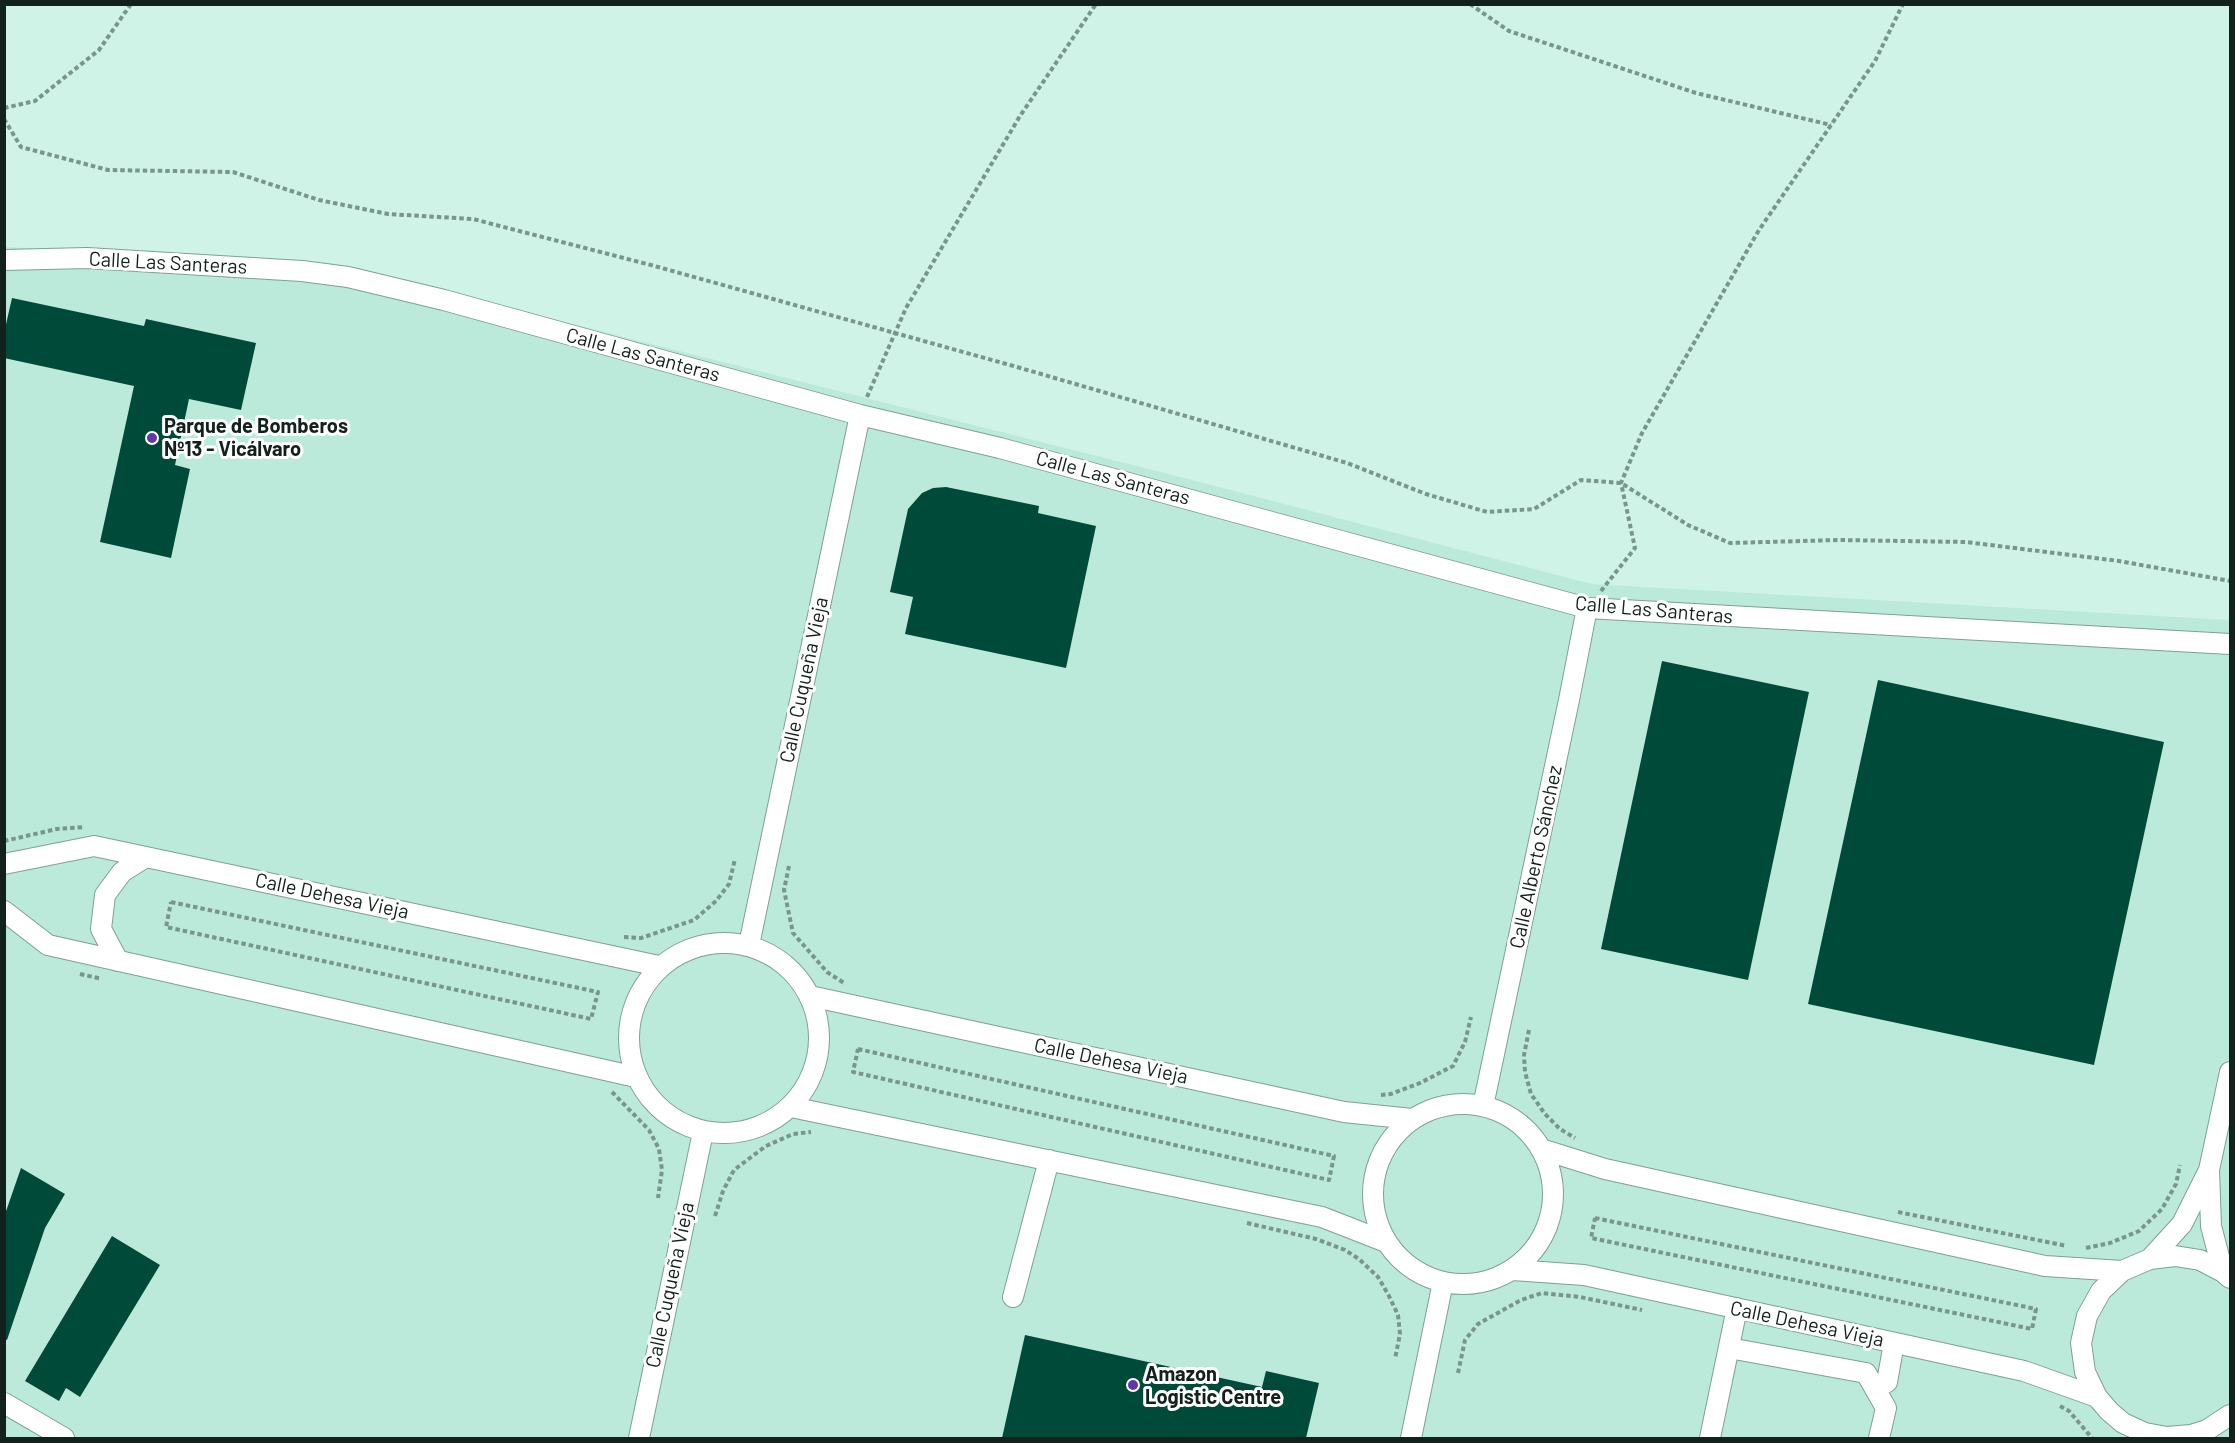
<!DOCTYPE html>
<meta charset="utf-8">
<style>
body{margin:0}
#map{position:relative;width:2235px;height:1443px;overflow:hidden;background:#cff4e7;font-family:Barlow,sans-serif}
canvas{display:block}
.frame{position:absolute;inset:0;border:6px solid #13211c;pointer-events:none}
</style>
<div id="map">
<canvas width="2235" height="1443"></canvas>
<div class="frame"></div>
</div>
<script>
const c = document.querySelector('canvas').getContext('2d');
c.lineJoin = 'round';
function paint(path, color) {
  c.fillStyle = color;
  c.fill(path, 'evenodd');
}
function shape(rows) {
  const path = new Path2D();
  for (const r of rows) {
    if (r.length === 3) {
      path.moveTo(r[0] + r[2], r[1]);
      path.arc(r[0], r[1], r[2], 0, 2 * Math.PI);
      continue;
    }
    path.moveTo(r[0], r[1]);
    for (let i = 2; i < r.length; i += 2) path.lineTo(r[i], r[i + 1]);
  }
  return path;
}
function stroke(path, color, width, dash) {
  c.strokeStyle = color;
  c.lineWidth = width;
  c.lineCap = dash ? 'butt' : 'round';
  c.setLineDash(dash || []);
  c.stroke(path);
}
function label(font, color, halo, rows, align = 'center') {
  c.font = font + ' Barlow,sans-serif';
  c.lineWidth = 6;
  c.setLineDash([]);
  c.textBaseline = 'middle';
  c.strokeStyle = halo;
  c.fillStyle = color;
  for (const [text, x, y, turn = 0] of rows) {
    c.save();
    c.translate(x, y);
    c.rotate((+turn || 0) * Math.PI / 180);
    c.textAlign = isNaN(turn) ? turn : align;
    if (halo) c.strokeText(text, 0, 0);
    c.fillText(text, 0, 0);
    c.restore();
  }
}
const built = shape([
 [5,247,329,263,1169,474,1592,584,2230,620,2230,1438,5,1438]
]);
const building = shape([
 [12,298,144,326,146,319,256,343,241,410,189,399,175,465,190,469,171,558,100,542,134,386,4,358,4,333],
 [946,487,1039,506,1038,513,1096,526,1066,668,905,634,913,597,890,592,908,509,922,493,933,488],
 [1662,661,1809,692,1748,980,1601,949],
 [1878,680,2164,742,2094,1065,1808,1004],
 [21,1168,65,1194,45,1228,7,1340,4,1339,4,1217],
 [112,1236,160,1265,80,1397,66,1388,59,1401,25,1381],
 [1025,1335,1262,1387,1266,1371,1319,1383,1306,1438,1002,1438]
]);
const path = shape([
 [1470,4,1509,31,1696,93,1831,125],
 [4,108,35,101,99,50,131,4],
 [4,119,21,147,108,170,233,172,319,200,388,214,473,219,651,265,1017,367,1347,463,1426,494,1487,512,1534,509,1581,480,1621,483,1688,525,1730,543,1838,540,1966,542,2119,561,2230,581],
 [867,397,906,308,1020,116,1096,4],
 [1601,591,1635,548,1621,483,1642,433,1759,230,1875,61,1903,4],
 [4,841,57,829,85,827],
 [789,866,784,890,793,933,827,972,844,983],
 [171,902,598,992,591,1019,166,927,171,902],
 [624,937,641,938,694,920,716,901,729,884,735,859],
 [80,974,102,979],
 [1529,1030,1524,1055,1525,1072,1531,1094,1545,1114,1560,1129,1575,1138],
 [858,1049,1334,1156,1329,1180,853,1072,858,1049],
 [612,1092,649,1130,659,1149,662,1170,658,1198],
 [1381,1095,1391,1094,1420,1083,1453,1066,1465,1042,1471,1017],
 [1898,1212,2067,1246],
 [715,1216,723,1191,734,1170,766,1146,793,1134,811,1132],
 [1595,1218,2036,1309,2032,1329,1591,1238,1595,1218],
 [1247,1223,1316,1239,1345,1250,1359,1259,1378,1277,1389,1296,1398,1315,1400,1334,1395,1359],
 [2086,1248,2110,1243,2139,1231,2162,1209,2176,1184,2180,1165],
 [1458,1373,1465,1340,1478,1324,1521,1300,1542,1293,1580,1297,1642,1310],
 [2060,1406,2069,1411,2092,1438]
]);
const minor = shape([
 [4,260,87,258,302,271,348,277,444,300,860,415,1000,448,1587,608,2230,644],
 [4,864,94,846,659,966],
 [4,911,48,945,636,1077],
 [724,1038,95],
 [749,945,860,415],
 [118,961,101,929,105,895,122,872,146,857],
 [810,996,1344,1112,1412,1119],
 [1463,1194,90],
 [1483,1106,1569,700,1587,608],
 [791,1107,1322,1217,1386,1242],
 [1541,1149,1605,1169,2045,1266,2122,1271],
 [2150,1259,2182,1224,2208,1172],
 [1513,1270,1584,1275,2024,1371,2097,1397],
 [2223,1272,2211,1226,2209,1170,2230,1072],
 [2230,1278,2223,1272,2200,1260,2175,1256,2150,1259,2122,1271,2101,1291,2087,1316,2081,1343,2085,1372,2097,1397,2109,1411,2123,1423,2145,1433,2167,1437,2191,1435,2207,1430,2230,1415],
 [1013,1297,1049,1160],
 [1729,1348,1866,1373,1886,1408,1879,1438],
 [1875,1389,1887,1382,1894,1343],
 [4,1403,64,1438],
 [639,1438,703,1132],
 [1411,1438,1443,1282],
 [1710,1438,1737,1308]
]);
const markers = [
 [152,438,6,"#6435ac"],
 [1133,1385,6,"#6435ac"]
];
const streetNames = [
 ["Calle Las Santeras",168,263,3],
 ["Calle Las Santeras",643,355,15],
 ["Calle Las Santeras",1113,478,15],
 ["Calle Las Santeras",1654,610,5],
 ["Calle Cuqueña Vieja",804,680,-78],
 ["Calle Alberto Sánchez",1536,857,-78],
 ["Calle Dehesa Vieja",332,896,12],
 ["Calle Dehesa Vieja",1111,1061,12],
 ["Calle Cuqueña Vieja",670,1285,-78],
 ["Calle Dehesa Vieja",1807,1324,12]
];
const poiNames = [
 ["Parque de Bomberos",164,426],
 ["Nº13 - Vicálvaro",164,449],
 ["Amazon",1145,1374],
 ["Logistic Centre",1145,1397]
];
paint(built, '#bceada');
paint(building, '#004a3a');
stroke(minor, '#7ea195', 22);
stroke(path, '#7a958b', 4, [4.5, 3]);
stroke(minor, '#fff', 20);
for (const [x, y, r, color] of markers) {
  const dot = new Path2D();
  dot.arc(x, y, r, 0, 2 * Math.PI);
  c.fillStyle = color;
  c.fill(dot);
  stroke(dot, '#fff', 2);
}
label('20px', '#13211c', '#fff', streetNames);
label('bold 20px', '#13211c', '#fff', poiNames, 'left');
</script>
